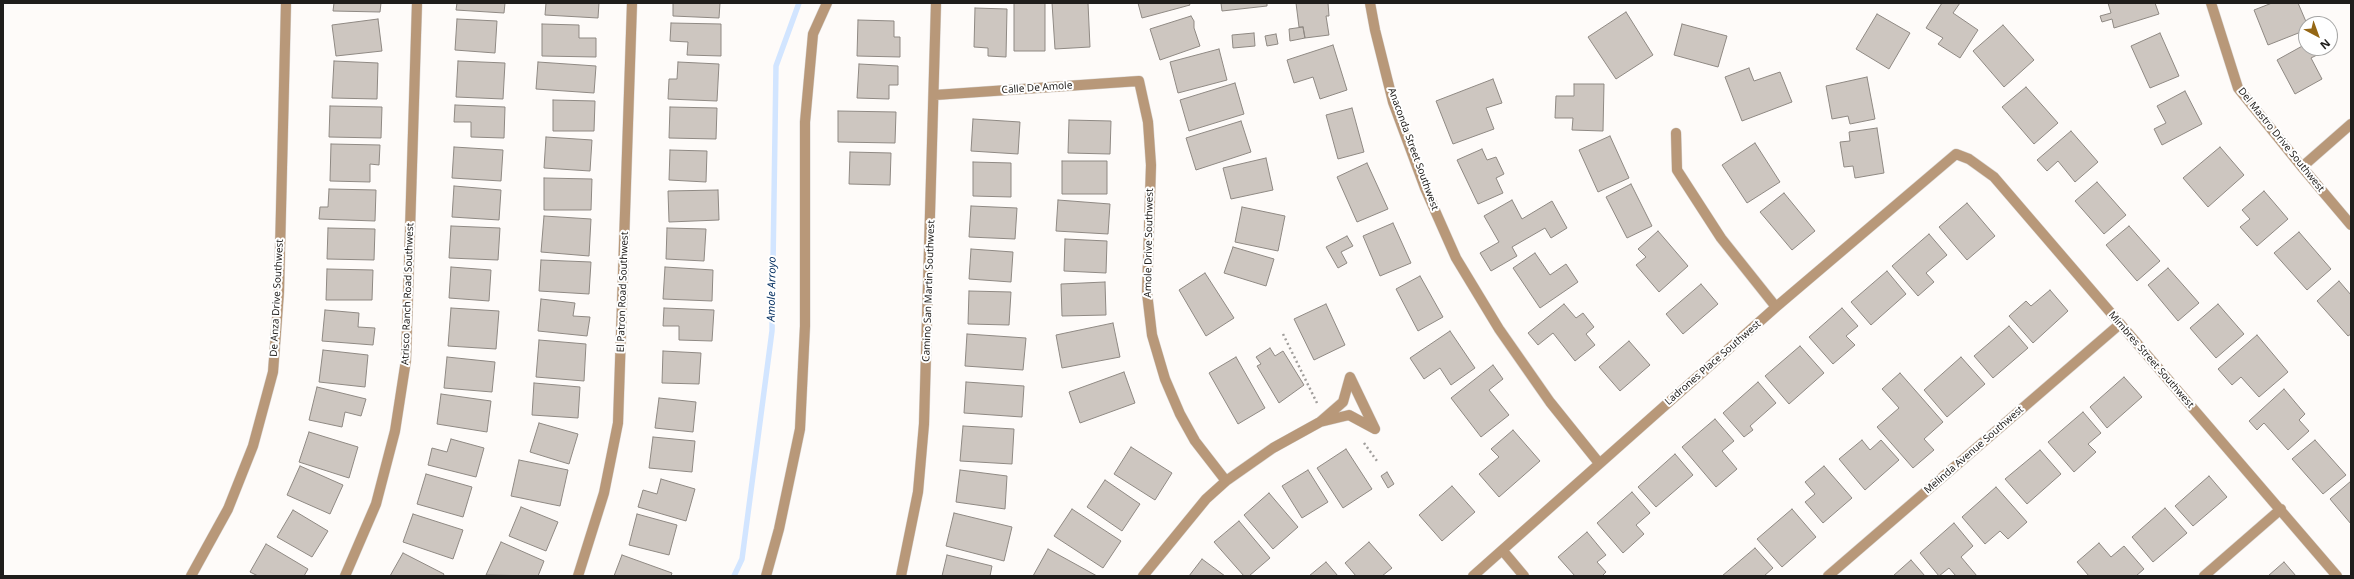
<!DOCTYPE html>
<style>
body{margin:0}
#map{position:relative;width:2354px;height:579px;overflow:hidden;background:#fefbf9;font-family:"Noto Sans",sans-serif}
canvas{display:block}
.frame{position:absolute;inset:0;border:4px solid #1f1d1b;pointer-events:none}
.north{position:absolute;left:2298px;top:16px;width:40px;height:40px;box-sizing:border-box;background:#fff;border:1px solid #a5a5a4;border-radius:50%;rotate:139deg;font-size:11px;font-weight:700;line-height:16px;text-align:center;color:#1f1d1b}
.north::after{content:'';display:block;margin:auto;width:14px;height:18px;background:#956715;clip-path:polygon(50% 0,100% 100%,50% 72%,0 100%)}
</style>
<div id="map">
<canvas width="2354" height="579"></canvas>
<div class="frame"></div>
<div class="north">N</div>
</div>
<script>
const c = document.querySelector('canvas').getContext('2d');
c.lineJoin = 'round';
function shape(rows) {
  const path = new Path2D();
  for (const r of rows) {
    path.moveTo(r[0], r[1]);
    for (let i = 2; i < r.length; i += 2) path.lineTo(r[i], r[i + 1]);
  }
  return path;
}
function stroke(path, color, width, dash) {
  c.strokeStyle = color;
  c.lineWidth = width;
  c.lineCap = dash ? 'butt' : 'round';
  c.setLineDash(dash || []);
  c.stroke(path);
}
function paint(path, color) {
  c.fillStyle = color;
  c.fill(path, 'evenodd');
}
function label(font, color, halo, rows, align = 'center') {
  c.font = font + ' "Noto Sans",sans-serif';
  c.lineWidth = 4;
  c.setLineDash([]);
  c.textBaseline = 'middle';
  c.strokeStyle = halo;
  c.fillStyle = color;
  for (const [text, x, y, turn = 0] of rows) {
    c.save();
    c.translate(x, y);
    c.rotate((+turn || 0) * Math.PI / 180);
    c.textAlign = isNaN(turn) ? turn : align;
    if (halo) c.strokeText(text, 0, 0);
    c.fillText(text, 0, 0);
    c.restore();
  }
}
const stream = shape([
 [734,576,742,559,772,331,776,66,799,3]
]);
const building = shape([
 [334,3,381,3,380,12,333,11,334,3],
 [457,3,505,3,504,13,456,10,457,3],
 [546,3,599,3,598,18,545,15,546,3],
 [673,3,720,3,719,18,673,16,673,3],
 [1014,3,1045,3,1045,51,1014,51,1014,3],
 [1052,3,1088,3,1090,47,1055,49,1052,3],
 [1138,3,1189,3,1190,5,1142,18,1138,3],
 [1221,3,1267,3,1267,6,1222,11,1221,3],
 [1296,3,1328,3,1329,16,1326,16,1329,35,1305,38,1303,27,1299,27,1296,3],
 [1942,3,1960,3,1953,13,1978,30,1960,58,1938,44,1943,38,1926,28,1942,3],
 [2108,3,2155,3,2159,14,2114,28,2112,19,2102,22,2100,16,2111,13,2108,3],
 [2272,3,2298,3,2307,24,2306,30,2268,45,2254,10,2272,3],
 [975,8,1007,9,1006,57,988,56,988,48,974,47,975,8],
 [1626,12,1653,55,1616,79,1588,37,1626,12],
 [1877,14,1910,33,1889,69,1856,49,1877,14],
 [1191,16,1194,21,1194,28,1200,46,1160,60,1150,29,1191,16],
 [378,19,382,51,336,56,332,25,378,19],
 [457,19,497,21,495,53,455,50,457,19],
 [858,20,894,21,894,37,900,37,900,57,857,56,858,20],
 [671,23,721,24,721,56,687,55,688,42,670,41,671,23],
 [542,24,579,25,579,38,596,38,596,57,542,56,542,24],
 [1682,24,1727,36,1718,67,1674,55,1682,24],
 [2003,25,2034,60,2004,87,1973,51,2003,25],
 [1303,27,1305,38,1290,41,1289,29,1303,27],
 [1254,33,1255,46,1233,48,1232,35,1254,33],
 [2160,33,2179,76,2150,88,2131,46,2160,33],
 [1276,34,1278,44,1267,46,1265,36,1276,34],
 [2306,44,2306,48,2321,48,2323,52,2311,58,2322,79,2295,94,2277,60,2306,44],
 [1333,45,1347,90,1320,99,1313,77,1294,83,1287,60,1333,45],
 [1219,49,1227,80,1178,93,1170,62,1219,49],
 [334,61,378,63,377,99,332,98,334,61],
 [458,61,505,63,503,99,456,97,458,61],
 [538,62,596,66,594,93,536,89,538,62],
 [678,62,719,64,717,101,668,99,669,79,677,79,678,62],
 [859,64,898,66,898,85,889,85,889,99,857,98,859,64],
 [1749,68,1754,81,1780,72,1792,102,1742,121,1725,77,1749,68],
 [1867,77,1875,119,1850,124,1848,116,1832,119,1826,86,1867,77],
 [1493,79,1502,103,1486,108,1494,129,1453,144,1436,101,1493,79],
 [1235,83,1244,114,1189,131,1180,100,1235,83],
 [1574,84,1604,84,1603,131,1572,130,1573,118,1555,118,1556,96,1574,96,1574,84],
 [2026,87,2058,123,2034,144,2002,107,2026,87],
 [2185,91,2202,124,2162,145,2154,129,2166,123,2157,106,2185,91],
 [553,100,595,101,594,131,553,131,553,100],
 [455,105,505,107,504,138,471,137,471,122,454,122,455,105],
 [330,106,382,107,381,138,329,137,330,106],
 [670,107,717,108,716,139,669,138,670,107],
 [1352,108,1364,152,1338,159,1326,115,1352,108],
 [838,111,896,112,895,143,838,142,838,111],
 [973,119,1020,122,1018,154,971,151,973,119],
 [1069,120,1111,121,1110,154,1068,153,1069,120],
 [1241,121,1251,152,1196,170,1186,138,1241,121],
 [1877,128,1884,173,1855,178,1853,166,1844,167,1840,142,1850,141,1849,132,1877,128],
 [2071,131,2098,162,2075,182,2058,161,2047,171,2037,160,2071,131],
 [1610,136,1629,178,1598,192,1579,150,1610,136],
 [546,137,592,140,590,171,544,168,546,137],
 [1755,143,1780,182,1747,203,1722,165,1755,143],
 [331,144,380,145,379,165,370,164,370,182,330,181,331,144],
 [454,147,503,150,501,181,452,178,454,147],
 [2220,147,2244,175,2208,207,2183,178,2220,147],
 [1482,149,1487,160,1496,157,1504,174,1496,178,1503,193,1478,204,1457,160,1482,149],
 [670,150,707,151,706,182,669,180,670,150],
 [850,152,891,153,890,185,849,184,850,152],
 [1266,158,1273,190,1231,199,1223,168,1266,158],
 [1062,161,1107,161,1107,194,1062,194,1062,161],
 [973,162,1011,163,1011,197,973,196,973,162],
 [1367,163,1388,209,1357,222,1337,177,1367,163],
 [544,178,592,179,591,210,544,210,544,178],
 [2097,182,2126,215,2104,234,2075,201,2097,182],
 [1631,184,1652,226,1627,238,1606,197,1631,184],
 [454,186,501,190,499,220,452,217,454,186],
 [329,189,376,190,375,221,319,219,320,207,328,207,329,189],
 [718,190,719,220,669,222,668,191,718,190],
 [2264,191,2288,219,2257,246,2240,227,2250,219,2242,210,2264,191],
 [1784,193,1815,231,1792,250,1760,212,1784,193],
 [1058,200,1110,204,1108,234,1056,231,1058,200],
 [1512,200,1522,219,1552,201,1567,228,1551,238,1545,228,1512,247,1517,256,1491,271,1480,253,1499,242,1484,216,1512,200],
 [1967,203,1995,236,1967,260,1939,227,1967,203],
 [971,206,1017,208,1015,239,969,237,971,206],
 [1242,207,1285,216,1278,251,1235,242,1242,207],
 [544,216,591,219,589,256,541,252,544,216],
 [1393,223,1411,263,1380,276,1363,236,1393,223],
 [451,226,500,228,498,260,449,258,451,226],
 [2129,226,2160,261,2137,281,2106,245,2129,226],
 [328,228,375,229,374,260,327,259,328,228],
 [667,228,706,229,704,261,666,259,667,228],
 [1658,231,1688,266,1659,292,1636,265,1646,257,1638,249,1658,231],
 [2299,232,2331,269,2307,290,2274,253,2299,232],
 [1929,234,1947,255,1926,273,1934,282,1918,296,1892,266,1929,234],
 [1347,236,1353,246,1341,252,1347,263,1338,268,1326,247,1347,236],
 [1065,239,1107,241,1106,273,1064,271,1065,239],
 [1233,247,1274,259,1266,286,1224,273,1233,247],
 [971,249,1013,252,1011,282,969,279,971,249],
 [1535,253,1550,275,1566,264,1578,282,1540,308,1513,268,1535,253],
 [541,260,591,262,589,294,539,291,541,260],
 [451,267,491,270,489,301,449,298,451,267],
 [665,267,713,270,712,301,663,299,665,267],
 [2168,268,2199,303,2178,321,2148,285,2168,268],
 [327,269,373,270,372,300,326,300,327,269],
 [1887,271,1906,294,1871,325,1851,302,1887,271],
 [1205,273,1234,318,1206,336,1179,290,1205,273],
 [1420,276,1443,317,1418,331,1396,289,1420,276],
 [2339,281,2351,295,2351,334,2348,336,2317,301,2339,281],
 [1105,282,1106,315,1062,316,1061,284,1105,282],
 [1701,284,1718,304,1683,334,1666,314,1701,284],
 [2050,290,2068,311,2033,343,2009,316,2026,301,2031,306,2050,290],
 [969,291,1011,292,1009,325,968,324,969,291],
 [541,299,575,303,573,316,590,317,587,336,538,331,541,299],
 [1326,304,1345,345,1314,360,1294,319,1326,304],
 [1564,304,1576,318,1583,313,1594,327,1586,334,1595,345,1575,361,1553,333,1538,345,1528,333,1564,304],
 [2218,304,2244,334,2216,358,2190,328,2218,304],
 [451,308,499,311,496,349,448,346,451,308],
 [664,308,714,310,712,341,679,340,679,326,663,326,664,308],
 [1842,308,1858,326,1846,336,1855,345,1833,364,1809,337,1842,308],
 [325,310,359,313,358,327,375,328,373,345,322,341,325,310],
 [1113,323,1120,357,1062,368,1056,335,1113,323],
 [2009,326,2028,348,1993,378,1974,356,2009,326],
 [1450,331,1475,368,1451,385,1440,368,1424,379,1410,358,1450,331],
 [967,334,1026,338,1023,370,965,366,967,334],
 [2257,335,2288,372,2259,397,2241,377,2232,385,2218,369,2257,335],
 [539,340,586,344,584,381,536,377,539,340],
 [1629,341,1650,365,1620,391,1599,367,1629,341],
 [1800,346,1824,373,1789,404,1765,376,1800,346],
 [1270,348,1275,356,1283,351,1304,385,1279,403,1257,366,1261,364,1256,357,1270,348],
 [323,350,368,355,365,387,319,382,323,350],
 [663,351,701,353,699,384,662,383,663,351],
 [447,357,495,362,492,392,444,388,447,357],
 [1236,357,1265,408,1238,424,1209,373,1236,357],
 [1961,357,1985,384,1947,417,1924,390,1961,357],
 [1493,365,1503,379,1489,390,1509,415,1481,437,1451,398,1493,365],
 [1124,372,1135,403,1080,423,1069,392,1124,372],
 [1900,373,1943,422,1924,439,1934,450,1913,468,1877,427,1899,408,1882,389,1900,373],
 [2124,377,2142,397,2107,428,2090,407,2124,377],
 [966,382,1024,386,1022,417,964,413,966,382],
 [1758,382,1776,403,1750,426,1753,430,1744,437,1723,413,1758,382],
 [534,383,580,387,578,418,532,415,534,383],
 [317,387,366,399,361,416,345,412,342,427,309,420,317,387],
 [2284,389,2305,414,2299,420,2309,431,2288,450,2264,423,2257,430,2249,421,2284,389],
 [441,394,491,401,487,432,437,424,441,394],
 [659,398,696,402,693,432,655,428,659,398],
 [2083,412,2101,433,2088,444,2096,452,2074,472,2048,442,2083,412],
 [1715,419,1734,441,1722,451,1737,469,1716,487,1682,447,1715,419],
 [539,423,578,434,569,464,530,452,539,423],
 [963,426,1014,429,1012,464,960,461,963,426],
 [1513,430,1540,461,1499,497,1479,474,1499,457,1491,449,1513,430],
 [309,432,358,447,349,478,299,462,309,432],
 [653,437,695,441,692,472,649,468,653,437],
 [451,439,484,448,476,477,428,465,432,448,447,452,451,439],
 [1862,440,1870,450,1881,440,1899,460,1865,490,1839,459,1862,440],
 [2315,440,2346,475,2323,494,2292,459,2315,440],
 [1131,447,1172,473,1155,500,1114,474,1131,447],
 [1346,449,1372,489,1343,508,1317,468,1346,449],
 [2040,450,2061,474,2027,504,2005,479,2040,450],
 [1675,454,1693,475,1656,507,1638,487,1675,454],
 [519,460,568,470,560,506,511,496,519,460],
 [300,466,343,485,330,514,287,495,300,466],
 [1824,466,1852,498,1823,523,1805,502,1815,494,1805,482,1824,466],
 [960,470,1007,476,1005,509,956,502,960,470],
 [1308,470,1328,502,1302,518,1282,486,1308,470],
 [1387,472,1394,484,1388,488,1381,476,1387,472],
 [426,474,472,487,463,517,417,504,426,474],
 [2209,476,2227,497,2193,526,2175,506,2209,476],
 [661,479,695,489,686,521,638,507,643,490,657,494,661,479],
 [1105,480,1140,504,1122,531,1087,507,1105,480],
 [2351,481,2351,524,2330,499,2351,481],
 [1452,486,1475,512,1442,541,1419,515,1452,486],
 [1996,487,2027,522,2008,539,2000,531,1985,544,1962,517,1996,487],
 [1632,492,1650,513,1636,525,1644,534,1623,553,1597,523,1632,492],
 [1269,493,1298,527,1273,549,1244,515,1269,493],
 [521,507,558,522,546,551,509,536,521,507],
 [2165,508,2187,533,2153,562,2132,537,2165,508],
 [1072,509,1121,541,1103,568,1054,536,1072,509],
 [1792,509,1816,537,1782,567,1757,539,1792,509],
 [293,510,328,531,312,557,277,537,293,510],
 [954,513,1012,527,1004,561,946,546,954,513],
 [413,514,463,530,453,559,403,542,413,514],
 [637,514,677,525,669,555,629,545,637,514],
 [1239,521,1270,558,1249,576,1244,576,1214,542,1239,521],
 [1954,523,1973,546,1961,557,1977,576,1956,576,1949,568,1939,576,1920,553,1954,523],
 [1587,532,1606,555,1597,562,1606,572,1602,576,1575,576,1558,557,1587,532],
 [501,542,544,561,538,576,486,575,501,542],
 [1369,542,1392,568,1382,576,1356,576,1345,563,1369,542],
 [2099,543,2111,557,2124,546,2144,569,2136,576,2089,576,2077,562,2099,543],
 [266,544,308,569,304,576,258,576,250,572,266,544],
 [1755,548,1773,568,1764,576,1722,576,1755,548],
 [1048,549,1097,576,1033,576,1048,549],
 [403,553,444,574,443,576,390,576,403,553],
 [622,555,672,573,671,576,614,576,622,555],
 [947,555,992,566,990,576,942,576,947,555],
 [1202,559,1225,576,1189,576,1202,559],
 [1911,560,1925,576,1893,576,1911,560],
 [1326,562,1338,576,1309,576,1326,562],
 [2284,562,2296,576,2268,576,2284,562]
]);
const path = shape([
 [1283,334,1317,403],
 [1364,443,1377,461]
]);
const minor = shape([
 [1370,3,1375,30,1393,102,1425,188,1456,258,1499,329,1550,402,1599,463],
 [2211,3,2238,88,2302,167,2351,225],
 [935,95,1139,81,1148,122,1151,165,1147,293,1152,335,1165,379,1180,414,1195,441,1226,481],
 [1676,133,1677,170,1721,238,1776,307],
 [2302,167,2351,124],
 [1503,551,1524,576],
 [191,576,228,509,253,446,273,372,279,292,286,3],
 [345,576,376,504,395,431,406,360,417,3],
 [578,576,604,493,618,423,632,3],
 [766,576,779,529,800,429,805,326,805,122,813,34,827,3],
 [901,576,918,492,924,424,936,3],
 [1143,576,1206,499,1226,481,1273,448,1320,422,1343,402,1350,377,1375,429,1349,415,1320,422],
 [1473,576,1776,307,1956,154,1969,159,1994,177,2337,576],
 [1828,576,2120,324],
 [2204,576,2281,509]
]);
const streetNames = [
 ["Calle De Amole",1037,88,-4],
 ["Del Mastro Drive Southwest",2281,140,51],
 ["Anaconda Street Southwest",1413,149,70],
 ["Amole Drive Southwest",1149,243,-89],
 ["Camino San Martin Southwest",929,291,-88],
 ["El Patron Road Southwest",623,292,-88],
 ["Atrisco Ranch Road Southwest",408,294,-88],
 ["De Anza Drive Southwest",277,298,-87],
 ["Mimbres Street Southwest",2151,360,49],
 ["Ladrones Place Southwest",1713,363,-41],
 ["Melinda Avenue Southwest",1974,450,-41]
];
const waterNames = [
 ["Amole Arroyo",772,289,-89]
];
stroke(stream, '#d2e5ff', 5.5);
paint(building, '#cdc6c0');
stroke(building, '#8f8983', 1);
stroke(minor, '#dad7d5', 11);
stroke(path, '#a19e9c', 2.5, [2, 3]);
stroke(minor, '#b89879', 10);
label('10px', '#1f1d1b', '#fff', streetNames);
label('italic 11px', '#093364', '#fff', waterNames);
</script>
